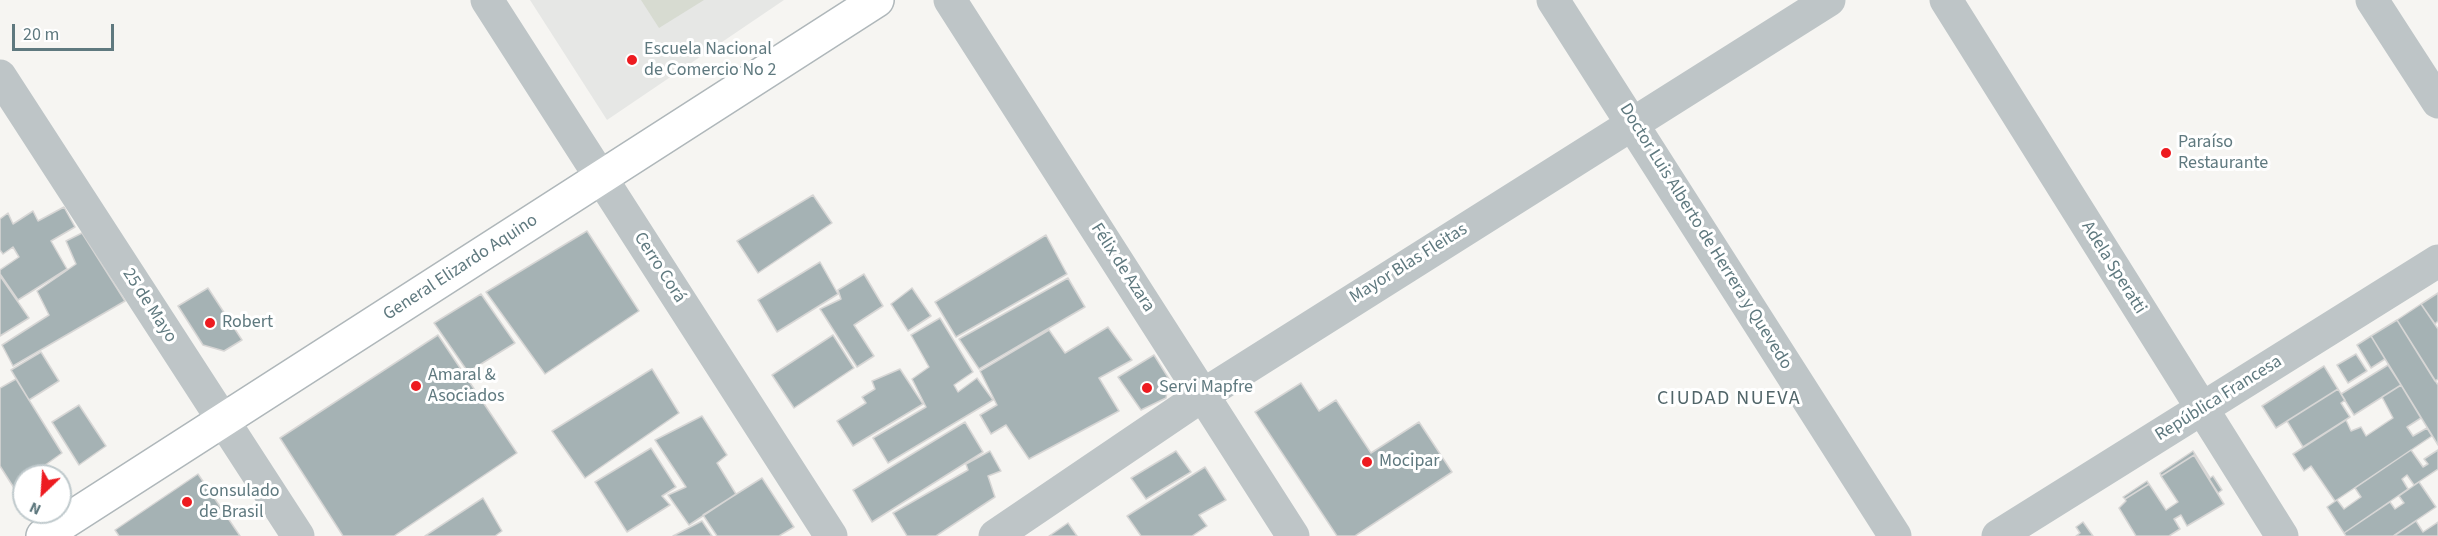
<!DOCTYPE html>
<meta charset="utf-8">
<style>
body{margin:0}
#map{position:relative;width:2438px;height:536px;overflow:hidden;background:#f6f5f2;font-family:"Source Sans 3",sans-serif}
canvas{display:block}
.north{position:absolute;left:12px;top:464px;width:60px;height:60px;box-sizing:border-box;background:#fff;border:2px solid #bfc9cc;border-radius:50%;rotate:205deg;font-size:16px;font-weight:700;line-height:24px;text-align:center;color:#5f797f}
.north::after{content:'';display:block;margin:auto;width:21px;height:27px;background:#ed1b20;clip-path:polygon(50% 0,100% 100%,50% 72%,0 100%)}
.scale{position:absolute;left:12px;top:24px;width:102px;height:27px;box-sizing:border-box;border:3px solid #5f797f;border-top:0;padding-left:8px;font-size:18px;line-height:21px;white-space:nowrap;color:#5f797f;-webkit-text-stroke:4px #fff;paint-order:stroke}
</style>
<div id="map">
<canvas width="2438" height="536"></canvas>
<div class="north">N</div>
<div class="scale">20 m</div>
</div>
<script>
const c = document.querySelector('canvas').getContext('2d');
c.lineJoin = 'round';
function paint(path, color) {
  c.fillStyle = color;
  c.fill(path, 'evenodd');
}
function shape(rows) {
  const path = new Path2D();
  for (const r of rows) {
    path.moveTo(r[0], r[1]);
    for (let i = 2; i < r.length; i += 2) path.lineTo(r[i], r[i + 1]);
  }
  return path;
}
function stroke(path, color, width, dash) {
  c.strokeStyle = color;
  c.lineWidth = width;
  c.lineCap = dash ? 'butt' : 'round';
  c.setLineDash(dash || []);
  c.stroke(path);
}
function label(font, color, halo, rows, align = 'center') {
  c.font = font + ' "Source Sans 3",sans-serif';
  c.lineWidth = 6;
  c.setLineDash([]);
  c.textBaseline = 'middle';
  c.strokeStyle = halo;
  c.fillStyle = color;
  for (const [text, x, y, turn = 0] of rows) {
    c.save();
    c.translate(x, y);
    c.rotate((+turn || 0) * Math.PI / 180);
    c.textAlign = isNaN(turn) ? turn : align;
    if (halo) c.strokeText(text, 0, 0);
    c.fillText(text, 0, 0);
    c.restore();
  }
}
const built = shape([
 [530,0,784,0,607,120]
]);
const green = shape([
 [641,0,704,0,659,28]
]);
const building = shape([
 [813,195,832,223,758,273,737,241,813,195],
 [64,207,75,227,51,241,67,269,18,300,0,274,0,270,19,257,13,247,3,254,0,250,0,219,8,213,13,224,33,211,38,221,64,207],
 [587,231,639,311,545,374,486,292,587,231],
 [82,233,125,301,13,366,2,345,49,315,37,291,76,264,66,241,82,233],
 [1046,235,1067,274,956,337,935,302,1046,235],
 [820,262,838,294,777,332,758,300,820,262],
 [864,274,883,306,854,325,874,356,857,367,820,309,841,299,838,290,864,274],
 [0,276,29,318,0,336,0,276],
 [1068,278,1085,307,979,369,959,339,1068,278],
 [208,288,242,340,224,351,203,345,178,306,208,288],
 [912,288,931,316,908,331,891,304,912,288],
 [2438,293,2438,321,2435,324,2421,304,2438,293],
 [481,294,515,343,468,372,434,323,481,294],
 [2421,304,2438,329,2438,379,2435,381,2397,320,2421,304],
 [940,318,973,372,954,385,958,392,977,378,993,400,888,463,873,438,926,407,912,379,929,367,911,335,940,318],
 [2397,320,2438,385,2438,445,2371,336,2397,320],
 [1108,327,1132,360,1099,378,1119,411,1029,459,1006,425,991,434,980,415,997,405,980,371,1049,330,1065,353,1108,327],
 [438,335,517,453,394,536,343,536,280,438,438,335],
 [833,335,854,368,794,408,772,375,833,335],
 [2371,336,2385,359,2371,368,2357,345,2371,336],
 [41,352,59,381,29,400,11,370,41,352],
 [2356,354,2367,371,2348,383,2337,365,2356,354],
 [1154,355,1169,379,1166,398,1141,410,1118,377,1154,355],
 [2388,365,2401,385,2354,415,2341,394,2388,365],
 [2324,366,2338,389,2276,428,2262,406,2324,366],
 [652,369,679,413,585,478,552,431,652,369],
 [900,369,923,404,853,446,837,421,866,403,862,397,875,389,872,381,900,369],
 [16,379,62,453,30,476,24,476,24,480,14,488,0,466,0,388,16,379],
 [1301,383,1319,411,1336,400,1371,453,1419,422,1452,472,1355,536,1337,536,1255,412,1301,383],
 [2401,385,2421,418,2407,427,2413,436,2427,428,2432,436,2335,501,2311,466,2304,471,2293,454,2346,420,2351,431,2361,427,2366,436,2393,418,2382,397,2401,385],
 [2338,389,2345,400,2341,403,2350,417,2303,447,2287,421,2338,389],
 [79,405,106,446,79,465,52,422,79,405],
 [702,416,727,455,717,463,736,494,689,525,668,495,686,487,655,440,702,416],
 [965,422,983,452,872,522,853,490,965,422],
 [651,448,676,487,662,496,670,505,627,532,595,482,651,448],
 [2411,450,2423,467,2428,464,2424,459,2438,450,2438,469,2414,485,2407,475,2402,479,2408,489,2344,533,2327,507,2337,500,2344,509,2361,497,2355,488,2411,450],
 [990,451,1001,471,988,476,995,497,936,536,907,536,893,513,968,470,966,464,990,451],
 [1176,451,1191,472,1146,499,1131,478,1176,451],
 [2193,451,2210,478,2213,476,2222,490,2218,493,2194,455,2161,476,2160,473,2193,451],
 [2194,455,2224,504,2187,526,2181,515,2174,519,2180,529,2169,536,2136,536,2119,508,2126,501,2125,499,2149,484,2166,510,2178,502,2161,476,2194,455],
 [1205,467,1226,500,1199,515,1207,526,1192,536,1141,536,1127,516,1205,467],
 [198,474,240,536,119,536,115,530,198,474],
 [762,478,794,527,779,536,717,536,703,515,762,478],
 [2147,481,2149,484,2125,499,2123,497,2147,481],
 [2419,482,2436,507,2393,536,2346,536,2344,533,2390,502,2395,509,2404,503,2399,496,2419,482],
 [483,498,502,531,495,536,425,536,483,498],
 [702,521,712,536,673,536,702,521],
 [2416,521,2423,532,2438,522,2438,536,2394,536,2416,521],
 [2083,522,2093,536,2076,536,2080,533,2076,527,2083,522],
 [1068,523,1077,536,1049,536,1068,523]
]);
const minor = shape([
 [487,0,831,536],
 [950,0,1293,536],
 [1553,0,1895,536],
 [1946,0,2282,536],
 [2372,0,2438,102],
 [0,76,298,536],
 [995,536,1203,395,1829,0],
 [1998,536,2438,261]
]);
const major = shape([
 [43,536,877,0]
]);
const markers = [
 [632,60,6,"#ed1b20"],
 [2166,153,6,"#ed1b20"],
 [210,323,6,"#ed1b20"],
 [416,386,6,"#ed1b20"],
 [1147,388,6,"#ed1b20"],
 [1367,462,6,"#ed1b20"],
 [187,502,6,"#ed1b20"]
];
const poiNames = [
 ["Escuela Nacional",644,50],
 ["de Comercio No 2",644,71],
 ["Paraíso",2178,143],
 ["Restaurante",2178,164],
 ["Robert",222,323],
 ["Amaral &",428,376],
 ["Asociados",428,397],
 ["Servi Mapfre",1159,388],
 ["Mocipar",1379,462],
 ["Consulado",199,492],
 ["de Brasil",199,513]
];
const streetNames = [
 ["Doctor Luis Alberto de Herrera y Quevedo",1705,237,58],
 ["Mayor Blas Fleitas",1409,264,-32],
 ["General Elizardo Aquino",461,268,-33],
 ["Cerro Corá",659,268,57],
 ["Félix de Azara",1122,268,57],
 ["Adela Speratti",2113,268,58],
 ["25 de Mayo",149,306,57],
 ["República Francesa",2219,399,-32]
];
const neighbourhoodNames = [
 ["CIUDAD NUEVA",1729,400]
];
paint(built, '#e6e7e5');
paint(green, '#d7dbd1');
paint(building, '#a5b2b4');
stroke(building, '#d7d6d5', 1.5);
stroke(major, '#afb7ba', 36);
stroke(minor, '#bec5c7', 33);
stroke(major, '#fff', 33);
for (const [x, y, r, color] of markers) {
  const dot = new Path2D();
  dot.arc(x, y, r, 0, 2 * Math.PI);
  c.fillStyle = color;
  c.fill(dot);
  stroke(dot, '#fff', 2);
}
label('18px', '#5f797f', '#fff', poiNames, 'left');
label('18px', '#5f797f', '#fff', streetNames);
c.letterSpacing = '1.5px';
label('20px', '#516569', '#fff', neighbourhoodNames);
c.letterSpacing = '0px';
</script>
